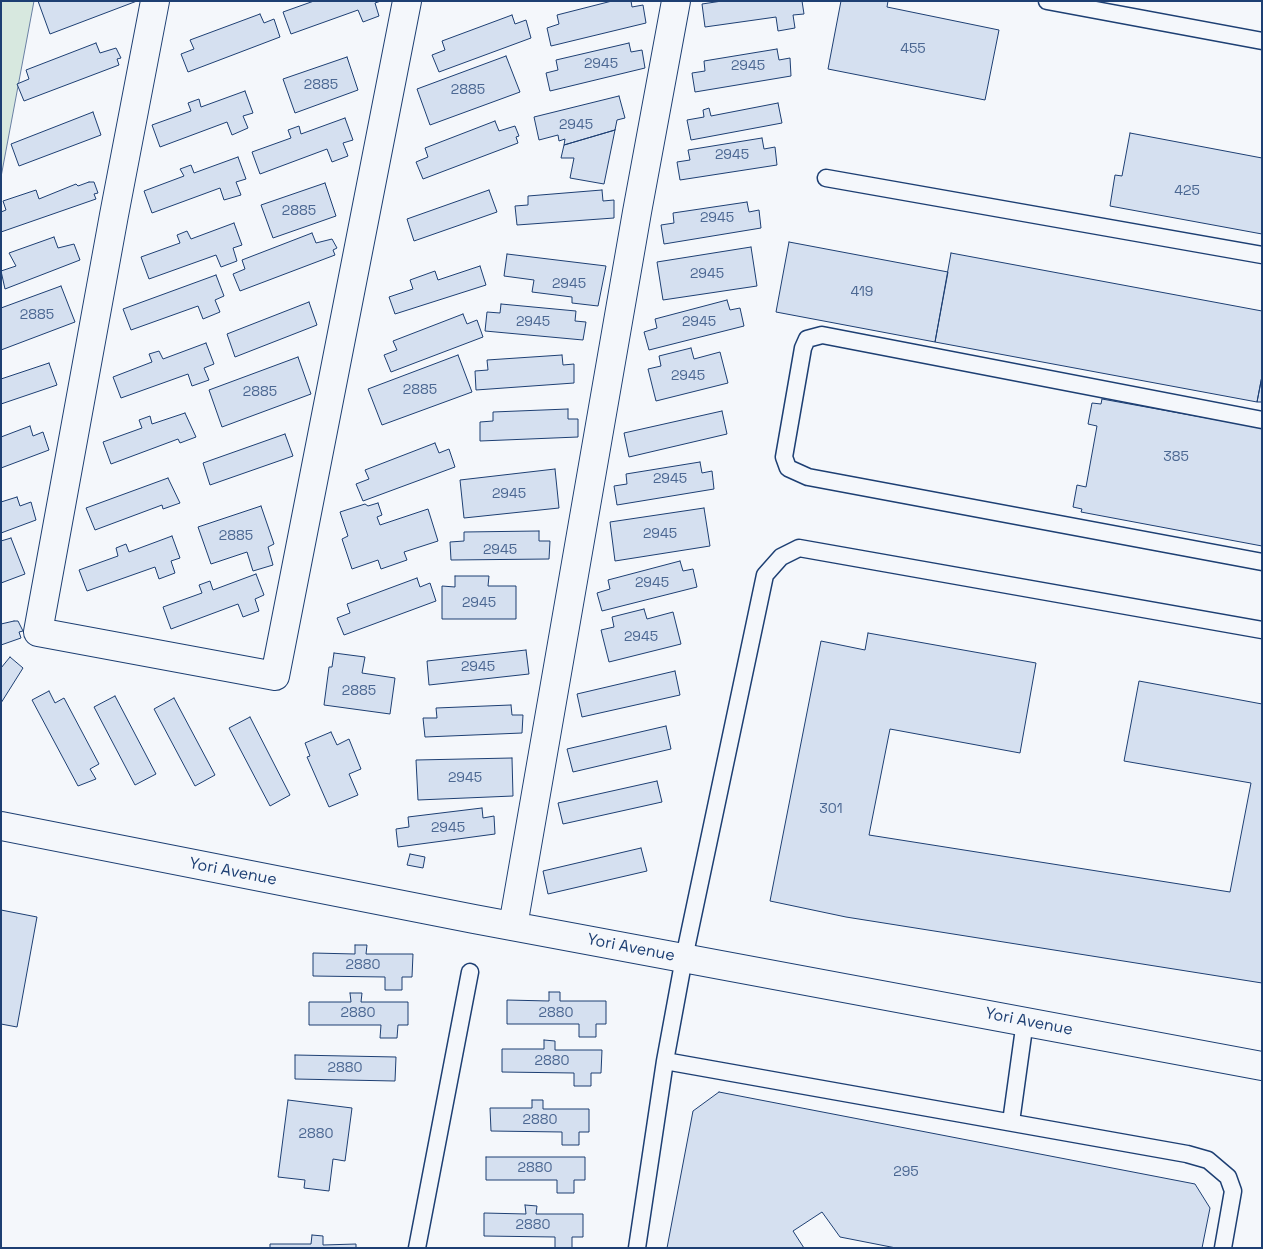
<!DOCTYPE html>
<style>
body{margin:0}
#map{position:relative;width:1263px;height:1249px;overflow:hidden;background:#f4f7fb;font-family:"Space Grotesk",sans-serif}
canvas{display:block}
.frame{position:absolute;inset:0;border:2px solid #1d3f73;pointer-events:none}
</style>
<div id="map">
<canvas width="1263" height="1249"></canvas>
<div class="frame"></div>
</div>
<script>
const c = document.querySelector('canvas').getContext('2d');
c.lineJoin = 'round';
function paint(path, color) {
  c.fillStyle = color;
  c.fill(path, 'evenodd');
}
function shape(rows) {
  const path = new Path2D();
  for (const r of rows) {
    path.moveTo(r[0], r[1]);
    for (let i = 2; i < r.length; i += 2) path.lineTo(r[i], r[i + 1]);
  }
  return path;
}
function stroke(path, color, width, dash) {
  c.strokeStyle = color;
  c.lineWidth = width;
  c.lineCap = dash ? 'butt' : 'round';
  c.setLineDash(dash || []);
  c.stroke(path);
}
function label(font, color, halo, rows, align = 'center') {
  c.font = font + ' "Space Grotesk",sans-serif';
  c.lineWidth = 4;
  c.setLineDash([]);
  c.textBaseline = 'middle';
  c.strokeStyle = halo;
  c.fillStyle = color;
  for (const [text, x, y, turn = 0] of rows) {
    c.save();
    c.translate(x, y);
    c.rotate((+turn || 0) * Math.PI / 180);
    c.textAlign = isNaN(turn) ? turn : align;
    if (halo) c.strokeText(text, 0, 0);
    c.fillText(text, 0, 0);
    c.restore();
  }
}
const green = shape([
 [1,1,34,1,1,177,1,1]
]);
const building = shape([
 [38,1,137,1,50,34,38,1],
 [314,1,381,1,375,3,379,16,363,22,358,10,291,34,283,12,314,1],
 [612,1,631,1,632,7,643,5,646,23,551,46,547,28,559,24,557,15,612,1],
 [722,1,802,1,804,14,793,15,795,28,778,31,776,17,705,27,702,4,722,1],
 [841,1,888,1,887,7,999,30,985,100,828,69,841,1],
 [260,14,264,23,274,19,280,37,188,72,181,54,194,49,190,40,260,14],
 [512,15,515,24,526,20,531,38,439,72,432,55,445,50,442,41,512,15],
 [96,43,100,53,116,48,121,58,117,59,119,65,24,101,17,84,29,79,26,70,96,43],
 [629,43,631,52,642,50,645,68,550,91,546,73,558,70,556,60,629,43],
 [777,49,779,60,790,58,791,76,695,92,692,73,705,71,704,61,777,49],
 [506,56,520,92,430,125,417,89,506,56],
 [347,57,358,90,295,113,283,79,347,57],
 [245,91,253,113,243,116,248,128,232,135,227,122,160,147,152,125,191,111,188,103,199,99,201,107,245,91],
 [619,96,625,118,617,120,615,130,564,145,565,139,559,141,558,135,539,140,534,117,619,96],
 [778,103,782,123,691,140,687,120,704,117,703,110,709,108,711,116,778,103],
 [93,112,101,135,19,166,11,144,93,112],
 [345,118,353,140,343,143,348,156,332,162,327,149,260,174,252,152,291,138,288,130,299,126,301,134,345,118],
 [495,121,499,131,515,126,519,136,516,137,518,143,423,179,416,162,428,157,425,148,495,121],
 [615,130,604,184,570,178,574,158,561,158,564,145,615,130],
 [1130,133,1262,158,1262,234,1110,206,1115,175,1122,176,1130,133],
 [762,138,764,149,775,147,777,165,680,180,677,162,690,160,688,150,762,138],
 [238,157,246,179,236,182,241,195,224,200,220,188,152,213,144,191,184,176,180,169,191,165,194,173,238,157],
 [89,182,94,182,98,193,94,194,96,199,1,232,1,212,6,210,3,201,36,190,39,199,76,184,78,186,89,182],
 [325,183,336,216,273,238,261,205,325,183],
 [489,190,497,212,414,241,407,219,489,190],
 [602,190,603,201,614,200,614,218,517,225,515,206,528,205,528,196,602,190],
 [747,202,749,212,759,210,761,228,664,244,661,225,674,223,673,213,747,202],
 [234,223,242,245,233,248,237,261,221,267,216,255,149,279,141,257,180,243,177,235,187,231,191,239,234,223],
 [312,233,316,243,332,239,337,248,333,250,335,255,240,291,233,274,245,269,242,260,312,233],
 [54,237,58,248,74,244,80,260,5,289,1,271,16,266,9,253,54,237],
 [789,242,948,272,935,342,776,312,789,242],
 [751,247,757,286,663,300,657,262,751,247],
 [951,253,1262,311,1262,376,1257,402,935,342,951,253],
 [507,254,606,266,598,306,572,303,572,297,532,292,534,280,504,276,507,254],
 [480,266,486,285,395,314,389,297,413,289,410,280,435,271,438,280,480,266],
 [216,275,224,296,215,300,220,312,203,319,198,306,131,330,123,309,216,275],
 [61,286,75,322,1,350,1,308,61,286],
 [727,300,730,310,740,308,744,326,649,350,644,332,657,328,655,319,727,300],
 [309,302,317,325,235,357,227,334,309,302],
 [501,304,576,311,575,321,586,322,583,340,485,331,487,312,500,313,501,304],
 [463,314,467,324,477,320,483,337,391,372,384,355,397,350,393,341,463,314],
 [206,343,214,364,204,368,209,380,192,386,188,374,121,398,113,377,152,362,149,354,159,351,163,359,206,343],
 [691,348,694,359,720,352,728,383,656,401,648,369,661,366,659,356,691,348],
 [458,355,472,392,382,425,368,389,458,355],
 [562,355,563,365,574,364,574,383,476,390,475,371,488,370,487,360,562,355],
 [298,357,311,394,222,427,209,390,298,357],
 [49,363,57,385,1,404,1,379,49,363],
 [1262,376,1262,402,1257,402,1262,376],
 [1102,399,1262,428,1262,546,1081,512,1082,509,1073,507,1077,485,1086,487,1097,426,1088,424,1092,403,1101,404,1102,399],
 [568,409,568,419,578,419,578,437,480,441,480,422,493,421,493,412,568,409],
 [722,411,727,434,629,457,624,433,722,411],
 [185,413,196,437,180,443,178,439,111,464,103,442,142,428,139,420,150,416,152,424,185,413],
 [30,426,33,436,43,432,49,450,1,468,1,437,30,426],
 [285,434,293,456,210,485,203,463,285,434],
 [435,443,439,453,449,449,455,467,363,501,356,484,369,479,365,470,435,443],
 [700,462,702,473,712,471,714,489,617,505,614,486,627,484,626,474,700,462],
 [555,469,559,508,464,518,460,480,555,469],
 [168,478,180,503,163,509,162,505,95,530,86,508,168,478],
 [17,497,20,506,31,502,36,520,1,533,1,502,17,497],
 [378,503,382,515,377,517,380,525,428,509,438,541,404,552,407,560,381,569,378,560,352,569,342,539,348,536,340,512,365,504,368,506,378,503],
 [261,506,274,544,268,547,273,565,253,571,247,552,211,564,198,527,261,506],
 [704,508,710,546,615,561,610,522,704,508],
 [539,531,539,541,550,541,549,559,451,560,450,542,464,541,464,532,539,531],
 [172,536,180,558,171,561,175,573,159,579,155,567,87,591,79,570,118,556,116,548,126,544,129,552,172,536],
 [11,538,25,574,1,583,1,541,11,538],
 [680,561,683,571,693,569,697,587,602,611,597,593,610,589,608,580,680,561],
 [256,574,264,595,255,599,259,611,243,617,238,604,171,629,163,607,202,593,199,585,210,581,213,590,256,574],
 [455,576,489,576,488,586,516,586,516,619,442,619,442,586,455,587,455,576],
 [417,578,420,587,430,583,436,601,344,635,337,618,350,613,347,604,417,578],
 [644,609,647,619,673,612,681,644,609,662,601,630,614,627,612,617,644,609],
 [14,621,18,621,23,631,19,632,21,638,1,645,1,624,14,621],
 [868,633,1036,663,1020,753,890,729,869,835,1230,892,1251,783,1124,761,1139,681,1262,704,1262,983,846,917,770,901,821,641,865,650,868,633],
 [526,650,529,674,429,685,427,661,526,650],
 [334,653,365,657,362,673,395,678,390,714,324,705,329,667,332,667,334,653],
 [10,657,23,668,1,703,1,668,10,657],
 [675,671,680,695,582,717,577,694,675,671],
 [49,691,55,703,64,698,99,764,90,769,96,779,78,786,32,700,49,691],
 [115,696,156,774,135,785,94,707,115,696],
 [174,698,215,775,195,786,154,709,174,698],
 [511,705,512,715,523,715,522,733,425,737,423,718,437,718,436,708,511,705],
 [250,717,290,795,270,806,229,728,250,717],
 [666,726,671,749,573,772,567,749,666,726],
 [331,732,337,745,349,739,361,769,349,774,358,795,329,807,307,757,310,756,305,743,331,732],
 [512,758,513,796,418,800,416,760,512,758],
 [657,781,662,802,563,824,558,803,657,781],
 [482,808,483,818,494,816,495,834,398,847,396,829,409,827,408,817,482,808],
 [641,848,647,871,548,894,543,871,641,848],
 [410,854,425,857,423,868,407,865,410,854],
 [1,910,37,917,17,1027,1,1024,1,910],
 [355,945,367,945,366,954,413,954,412,977,402,977,402,990,385,990,385,977,313,976,313,953,355,954,355,945],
 [549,992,560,992,560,1001,606,1001,606,1024,596,1024,596,1037,579,1037,579,1024,507,1024,507,1000,549,1001,549,992],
 [350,993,362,993,361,1002,408,1002,408,1025,398,1025,397,1038,380,1038,381,1025,309,1025,309,1002,351,1002,350,993],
 [544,1040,555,1041,555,1050,602,1050,601,1073,591,1073,591,1086,574,1086,574,1073,502,1072,502,1049,544,1049,544,1040],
 [295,1055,396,1057,395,1081,295,1079,295,1055],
 [719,1092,1195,1184,1210,1208,1202,1248,896,1248,840,1237,822,1212,793,1231,804,1248,667,1248,693,1111,719,1092],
 [288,1100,352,1108,345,1161,333,1159,329,1191,304,1188,305,1180,278,1177,288,1100],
 [532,1100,543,1100,543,1109,589,1109,589,1132,579,1132,579,1145,562,1145,562,1132,491,1131,490,1108,532,1108,532,1100],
 [486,1157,585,1157,585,1180,574,1180,574,1193,557,1193,557,1180,486,1180,486,1157],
 [525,1205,537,1206,536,1214,583,1214,583,1237,572,1237,572,1248,555,1248,555,1237,484,1236,484,1213,526,1214,525,1205],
 [312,1235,323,1236,323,1245,356,1244,356,1248,270,1248,270,1244,311,1244,312,1235]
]);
const lane = shape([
 [1047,1,1262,41],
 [826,178,1262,255],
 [1262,420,822,335,807,339,803,348,784,457,788,468,808,477,1262,562],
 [665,1061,1187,1154,1208,1160,1228,1177,1233,1191,1223,1248],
 [1011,1122,1025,1021],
 [417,1248,470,972],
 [637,1248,665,1061,684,958,765,575,781,557,799,548,1262,630]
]);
const street = shape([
 [155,1,114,215,38,632,275,676,407,1],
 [1,826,474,919,1262,1066],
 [513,926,637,212,676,1]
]);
const numberNames = [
 ["455",913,49],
 ["2945",601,64],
 ["2945",748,66],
 ["2885",321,85],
 ["2885",468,90],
 ["2945",576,125],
 ["2945",732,155],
 ["425",1187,191],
 ["2885",299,211],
 ["2945",717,218],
 ["2945",707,274],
 ["2945",569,284],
 ["419",862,292],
 ["2885",37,315],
 ["2945",533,322],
 ["2945",699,322],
 ["2945",688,376],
 ["2885",420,390],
 ["2885",260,392],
 ["385",1176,457],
 ["2945",670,479],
 ["2945",509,494],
 ["2945",660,534],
 ["2885",236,536],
 ["2945",500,550],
 ["2945",652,583],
 ["2945",479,603],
 ["2945",641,637],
 ["2945",478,667],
 ["2885",359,691],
 ["2945",465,778],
 ["301",831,809],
 ["2945",448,828],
 ["2880",363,965],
 ["2880",358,1013],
 ["2880",556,1013],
 ["2880",552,1061],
 ["2880",345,1068],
 ["2880",540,1120],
 ["2880",316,1134],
 ["2880",535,1168],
 ["295",906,1172],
 ["2880",533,1225]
];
const streetNames = [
 ["Yori Avenue",233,872,11],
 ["Yori Avenue",631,948,11],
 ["Yori Avenue",1029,1022,11]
];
paint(green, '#d7e8df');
stroke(green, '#687fa3', 1);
paint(building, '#d5e0f0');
stroke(building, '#1d3f73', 1);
stroke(lane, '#1d3f73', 19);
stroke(street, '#1d3f73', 30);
stroke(lane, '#f4f7fb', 16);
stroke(street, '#f4f7fb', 28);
label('14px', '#4b6792', null, numberNames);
label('16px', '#1d3f73', '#f4f7fb', streetNames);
</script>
